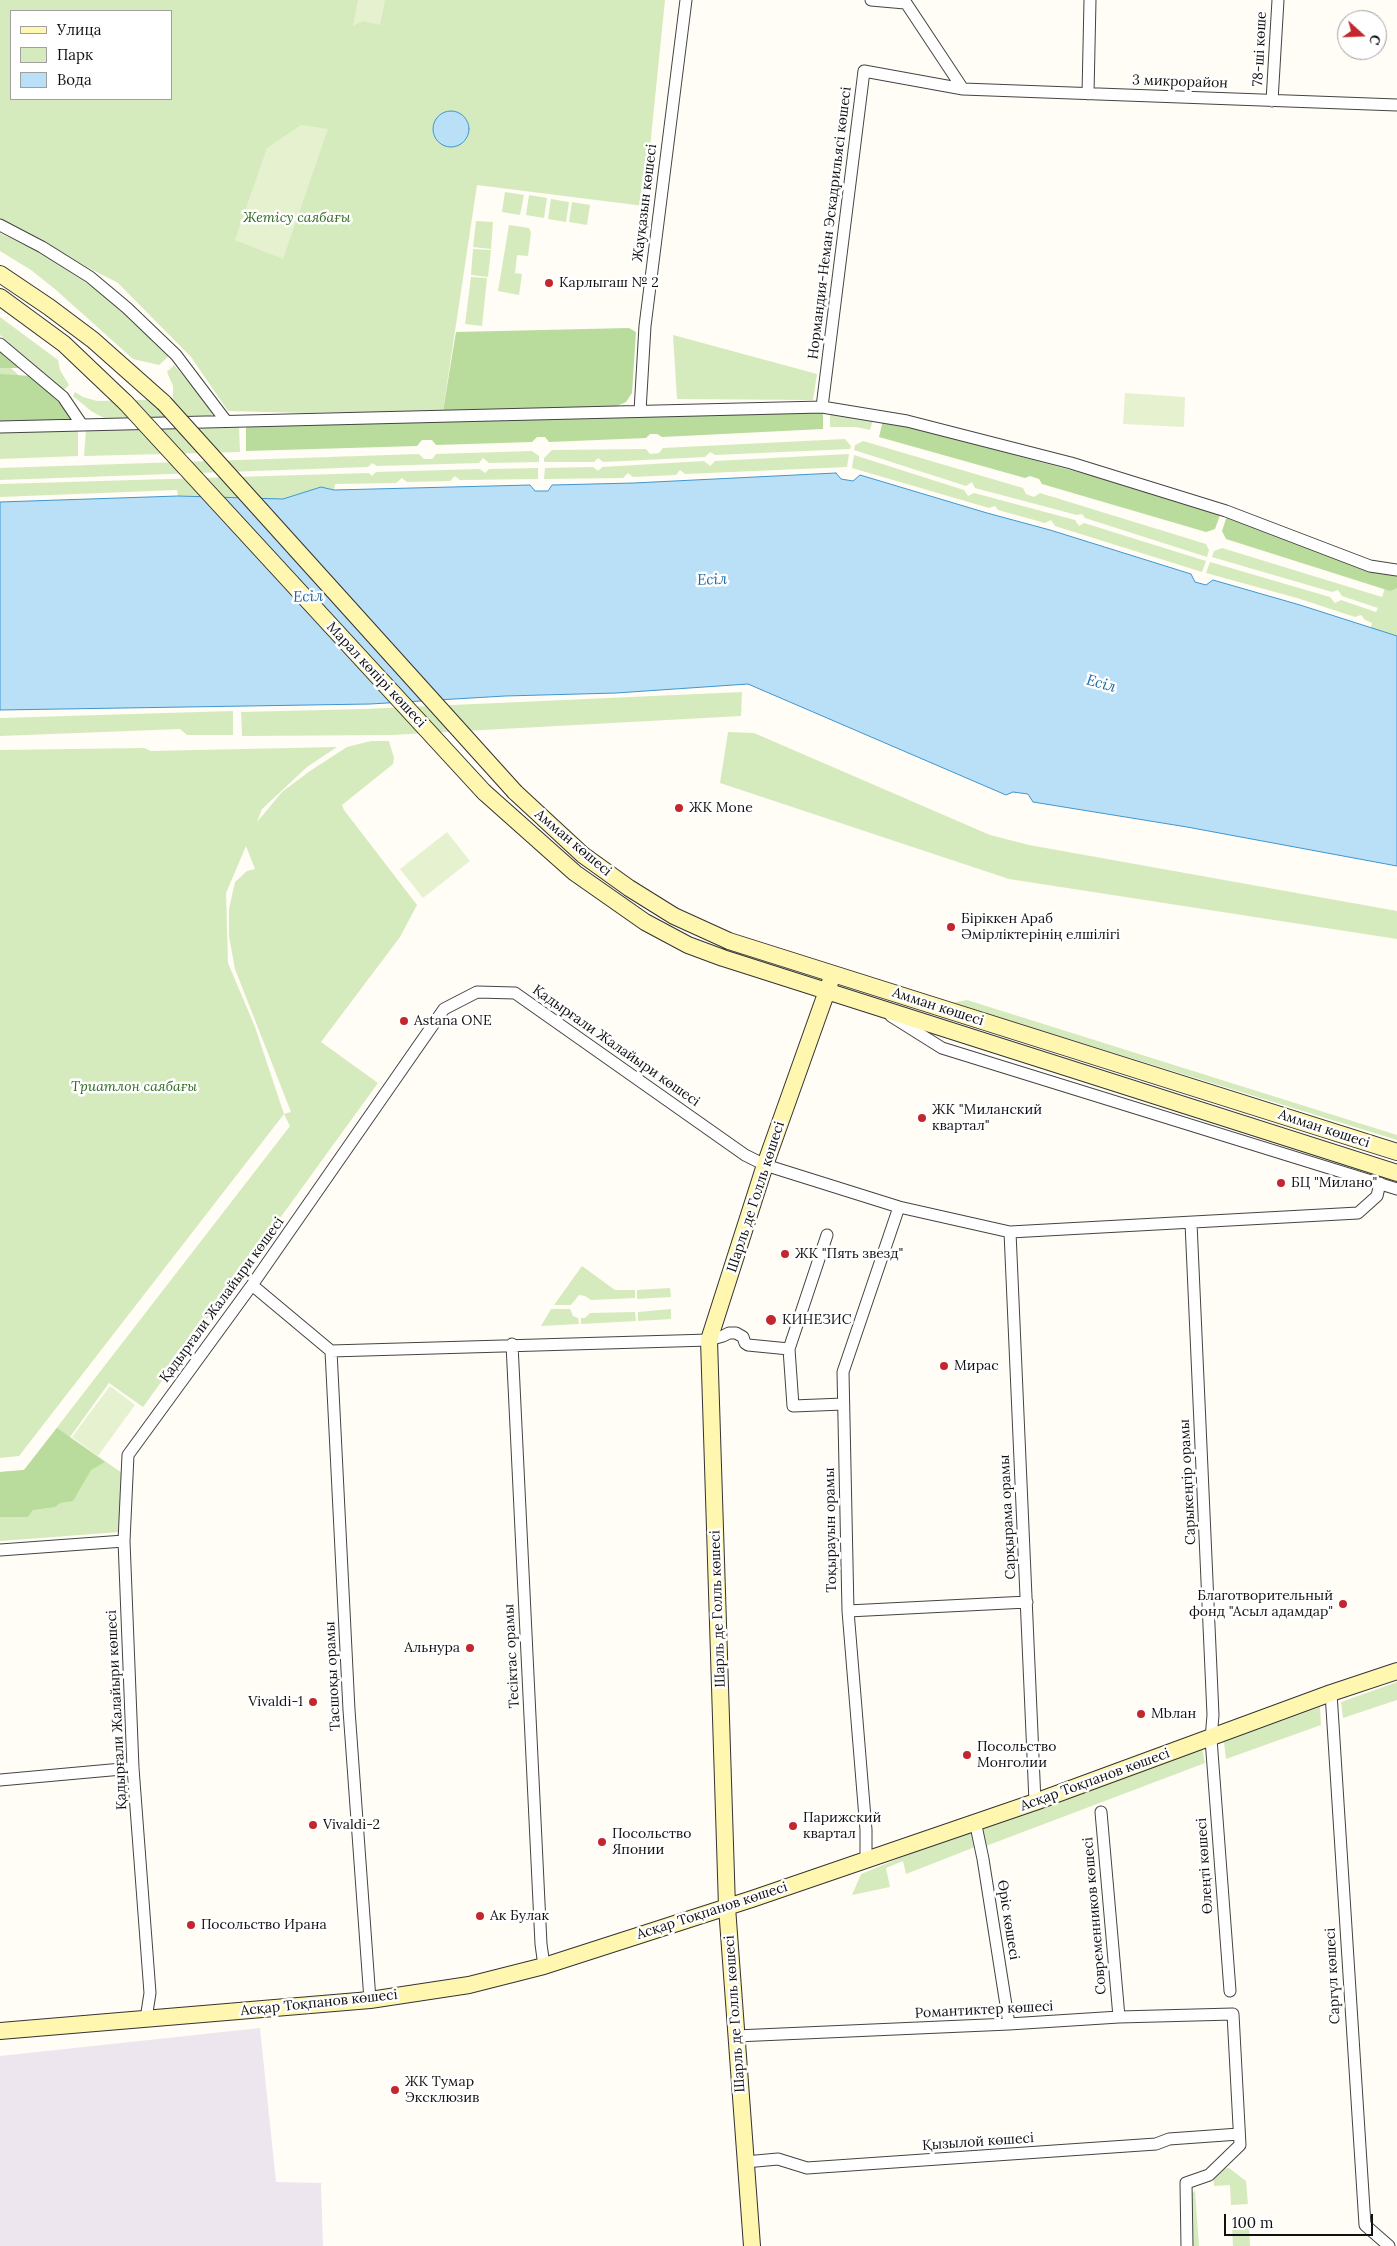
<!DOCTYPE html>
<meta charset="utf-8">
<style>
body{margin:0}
#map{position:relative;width:1397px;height:2246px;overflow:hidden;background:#fffdf5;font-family:Lora,serif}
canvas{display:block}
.legend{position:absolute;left:10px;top:10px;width:162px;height:90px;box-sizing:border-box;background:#fff;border:1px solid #a0a0a0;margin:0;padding:6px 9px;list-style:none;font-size:15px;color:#111}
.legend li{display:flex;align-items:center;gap:10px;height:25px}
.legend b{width:25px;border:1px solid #a0a0a0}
.north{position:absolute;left:1337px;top:10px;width:50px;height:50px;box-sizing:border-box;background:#fff;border:1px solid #a0a0a0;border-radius:50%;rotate:110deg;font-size:14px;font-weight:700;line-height:20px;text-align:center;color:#111}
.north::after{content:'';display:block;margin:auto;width:18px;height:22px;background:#c4262e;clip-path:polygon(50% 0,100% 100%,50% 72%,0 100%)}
.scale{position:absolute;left:1224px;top:2214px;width:149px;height:22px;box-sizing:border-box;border:2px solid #111;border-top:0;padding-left:6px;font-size:15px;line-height:18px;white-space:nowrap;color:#111;-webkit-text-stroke:4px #fff;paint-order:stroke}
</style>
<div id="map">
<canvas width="1397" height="2246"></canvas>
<ul class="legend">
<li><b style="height:6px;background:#fff6b0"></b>Улица</li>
<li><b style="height:14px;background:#d5ebbd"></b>Парк</li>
<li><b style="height:14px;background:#b9e0f7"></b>Вода</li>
</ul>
<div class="north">С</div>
<div class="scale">100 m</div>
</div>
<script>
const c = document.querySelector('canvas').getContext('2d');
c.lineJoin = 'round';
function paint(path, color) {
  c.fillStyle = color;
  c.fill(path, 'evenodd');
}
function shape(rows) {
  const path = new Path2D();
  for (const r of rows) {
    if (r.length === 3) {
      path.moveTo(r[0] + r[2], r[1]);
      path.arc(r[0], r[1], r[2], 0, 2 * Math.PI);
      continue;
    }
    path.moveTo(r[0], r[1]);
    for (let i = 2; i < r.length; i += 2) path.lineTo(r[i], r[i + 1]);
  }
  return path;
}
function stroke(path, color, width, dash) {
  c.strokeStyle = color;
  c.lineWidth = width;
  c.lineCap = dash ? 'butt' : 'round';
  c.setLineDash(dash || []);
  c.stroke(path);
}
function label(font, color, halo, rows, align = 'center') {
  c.font = font + ' Lora,serif';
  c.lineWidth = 5;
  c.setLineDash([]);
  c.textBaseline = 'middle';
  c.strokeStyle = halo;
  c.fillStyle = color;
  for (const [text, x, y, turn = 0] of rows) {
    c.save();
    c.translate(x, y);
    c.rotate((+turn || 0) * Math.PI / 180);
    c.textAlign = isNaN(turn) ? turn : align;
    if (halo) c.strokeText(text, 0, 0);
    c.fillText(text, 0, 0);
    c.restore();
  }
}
const industrial = shape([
 [260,2028,276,2182,321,2183,323,2246,0,2246,0,2056]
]);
const green = shape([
 [0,0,665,0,644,206,477,185,443,411,305,413,228,411,191,357,118,283,87,267,37,238,0,221],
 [11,11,171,11,171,99,11,99],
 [505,192,524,195,520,215,502,212],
 [529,195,547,198,544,218,526,215],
 [551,199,569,202,566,222,548,219],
 [572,202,590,205,587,225,569,222],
 [476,221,493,222,491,249,473,247],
 [509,225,529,228,531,232,528,256,517,255,515,273,522,274,519,295,498,291],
 [0,233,39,252,91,286,127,315,169,356,159,365,133,359,56,290,31,270,0,251],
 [473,249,491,250,488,277,471,275],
 [471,277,487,278,482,326,465,324],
 [0,317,58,360,60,370,69,385,64,390,0,335],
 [673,335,817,374,813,400,677,399],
 [0,358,78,430,78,456,0,459],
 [174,365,213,411,211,417,104,418,91,411,73,396,75,392,83,397,97,401,173,399,173,386,167,372],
 [830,413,873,420,870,430,856,427,830,427],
 [239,426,240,452,84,456,86,430],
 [845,439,851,446,850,449,715,455,710,452,705,457,603,462,598,458,594,462,544,462,544,458,552,450,646,449,650,454,659,453,663,448],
 [863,441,1023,488,1026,494,1034,497,1040,493,1206,544,1209,550,1207,557,1085,518,1082,514,1077,515,975,488,972,482,966,486,854,450,855,445],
 [532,451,539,456,539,462,489,463,483,458,479,463,377,466,372,463,368,467,0,480,0,468,419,454,424,459,432,459,436,454],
 [849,454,847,467,685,474,680,470,676,475,633,477,628,473,623,478,544,479,545,468,593,467,598,471,602,467,704,461,710,466,715,461],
 [854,455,964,490,968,496,974,493,1075,520,1079,526,1084,523,1206,561,1202,572,1055,526,1051,520,1045,523,998,510,995,506,989,508,852,468],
 [538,468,538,479,460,480,455,476,450,481,407,482,402,478,396,483,335,484,334,490,321,487,283,499,178,496,177,490,0,497,0,484,369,473,372,476,376,472,480,469,485,473,489,469],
 [1222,548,1382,597,1388,579,1397,580,1397,636,1371,628,1372,623,1365,620,1361,615,1355,617,1297,598,1206,573,1210,562,1330,597,1335,603,1341,600,1376,612,1378,608,1342,596,1338,590,1332,592,1212,557,1214,551],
 [742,692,741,716,391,735,242,736,241,712,364,709],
 [233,711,233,735,187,735,180,729,0,736,0,718],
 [728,732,754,733,990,835,1029,845,1397,911,1397,939,1009,879,720,783],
 [371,741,389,741,394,758,393,764,342,805,344,810,417,905,400,937,321,1042,378,1083,143,1407,109,1383,70,1437,125,1475,120,1532,0,1541,0,1472,24,1470,290,1126,284,1114,19,1456,0,1458,0,750,144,748,151,751,337,747,307,767,262,809,257,822,282,792,310,771,347,747],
 [246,846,255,869,247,871,235,882,229,909,229,936,235,969,291,1112,284,1114,255,1027,228,963,226,893],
 [967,1000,1397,1135,1397,1140,952,1003],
 [582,1266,615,1290,635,1290,635,1298,591,1300,585,1296,579,1295,571,1305,554,1305],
 [670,1288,671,1297,637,1299,637,1290],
 [551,1309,570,1309,573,1316,578,1318,579,1324,541,1326],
 [671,1309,671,1319,638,1321,638,1312],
 [635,1312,636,1321,581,1324,581,1318,585,1318,590,1313],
 [1397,1682,1397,1700,1343,1718,1341,1702],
 [1320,1707,1321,1725,1226,1759,1224,1742],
 [1202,1748,1205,1763,986,1846,981,1826],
 [971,1829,975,1847,906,1874,903,1861,886,1868,890,1887,852,1895,861,1874],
 [1229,2168,1246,2181,1248,2204,1231,2205,1230,2185,1214,2186,1213,2175,1216,2169],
 [1195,2191,1199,2246,1189,2246,1186,2198],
 [1232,2225,1249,2225,1250,2246,1233,2246]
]);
const forest = shape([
 [629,328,636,332,632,393,626,402,617,406,443,411,456,332],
 [0,351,22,368,0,368],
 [0,374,31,376,70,413,70,419,0,421],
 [823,412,823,429,662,437,657,434,650,434,646,438,549,442,545,437,537,437,532,442,436,445,432,440,422,440,417,446,246,451,246,426],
 [883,420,1153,492,1220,515,1215,529,1206,532,1042,484,1039,479,1030,476,1025,478,879,437],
 [1227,516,1369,572,1397,575,1397,588,1390,591,1226,539,1222,531],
 [57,1428,105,1462,91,1470,73,1501,60,1503,55,1507,33,1510,28,1517,0,1517,0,1472,24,1470]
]);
const pitch = shape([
 [358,0,385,0,380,25,363,21,353,26],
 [301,125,328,129,283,259,235,240,267,148],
 [1125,393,1185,397,1184,427,1123,424],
 [447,832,470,861,423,898,400,869],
 [110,1386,135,1405,98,1456,72,1437]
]);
const water = shape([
 [451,129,18],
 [836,473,841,479,853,481,860,475,987,513,1050,530,1191,574,1195,582,1206,585,1213,580,1300,605,1397,636,1397,866,1187,827,1033,802,1028,794,1013,792,1006,795,748,684,616,693,505,696,370,704,0,710,0,502,178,496,283,499,321,487,334,490,530,485,535,491,548,491,552,485,634,483,836,473]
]);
const street = shape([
 [871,0,905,3],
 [904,0,963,89],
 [1088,94,1090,0],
 [1272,101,1278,0],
 [0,225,42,247,90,277,127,308,176,355,226,421],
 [0,344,63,397,82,425],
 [822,407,864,71,963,89,1397,105],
 [640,411,645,326,686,0],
 [0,427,822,407,907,421,1071,463,1226,511,1370,566,1397,570],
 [891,1016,942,1048,1397,1189],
 [1191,1223,1213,1715,1211,1739,1230,1991],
 [1010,1232,1035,1802],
 [827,1235,789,1349,793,1406,843,1404],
 [252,1285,331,1351,709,1340,723,1336,729,1333,736,1333,743,1337,745,1343,748,1345,789,1349],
 [512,1344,541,1944,544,1966],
 [331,1351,349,1710,370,2000],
 [0,1550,124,1541],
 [848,1611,1027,1602],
 [1331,1693,1365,2225,1389,2246],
 [0,1780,133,1768],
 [1101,1812,1119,2017],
 [975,1821,983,1859,1009,2024],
 [866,1860,866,1830,848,1611,843,1372,899,1207],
 [146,2019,150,1993,133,1768,124,1541,128,1455,252,1285,444,1009,477,992,515,993,745,1155,765,1165,899,1207,1010,1232,1358,1213,1377,1196,1380,1183],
 [736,2036,1009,2024,1119,2017,1233,2014,1240,2145,1209,2175,1186,2183,1187,2246],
 [745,2162,778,2159,807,2168,1156,2144,1169,2139,1239,2134]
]);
const secondary = shape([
 [0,274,49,307,93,340,164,403],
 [0,297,64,344,126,403],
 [484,792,575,873,645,922,688,945,723,958,1397,1173],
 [515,792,583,855,629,888,674,916,729,941,1397,1152],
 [0,2031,370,2000,469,1985,544,1966,752,1899,1035,1802,1331,1693,1397,1671],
 [752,2246,727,1907,709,1340,765,1165,833,974]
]);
const secondaryBridge = shape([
 [126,403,484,792],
 [164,403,515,792]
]);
const markers = [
 [549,283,5,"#c4262e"],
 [679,808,5,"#c4262e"],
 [951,927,5,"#c4262e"],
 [404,1021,5,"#c4262e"],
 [922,1118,5,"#c4262e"],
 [1281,1183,5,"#c4262e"],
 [785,1254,5,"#c4262e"],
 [771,1320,6,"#c4262e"],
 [944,1366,5,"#c4262e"],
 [1343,1604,5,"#c4262e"],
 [470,1648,5,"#c4262e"],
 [313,1702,5,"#c4262e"],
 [1141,1714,5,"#c4262e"],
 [967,1755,5,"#c4262e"],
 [313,1825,5,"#c4262e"],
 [793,1826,5,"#c4262e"],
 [602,1842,5,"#c4262e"],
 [480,1916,5,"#c4262e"],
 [191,1925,5,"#c4262e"],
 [395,2090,5,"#c4262e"]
];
const streetNames = [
 ["78-ші көше",1260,49,-87],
 ["3 микрорайон",1180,82,2],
 ["Жауқазын көшесі",645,203,-83],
 ["Нормандия-Неман Эскадрильясі көшесі",830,223,-83],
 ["Марал көпірі көшесі",376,675,47],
 ["Амман көшесі",573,843,40],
 ["Амман көшесі",938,1007,18],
 ["Қадырғали Жалайыри көшесі",616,1046,35],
 ["Амман көшесі",1324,1129,18],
 ["Шарль де Голль көшесі",756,1197,-72],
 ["Қадырғали Жалайыри көшесі",222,1300,-54],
 ["Сарыкеңгір орамы",1188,1482,-93],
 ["Сарқырама орамы",1008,1517,-93],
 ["Тоқырауын орамы",831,1530,-91],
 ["Шарль де Голль көшесі",718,1609,-92],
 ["Тесіктас орамы",512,1656,-93],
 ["Тасшоқы орамы",333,1676,-93],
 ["Қадырғали Жалайыри көшесі",117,1710,-93],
 ["Асқар Тоқпанов көшесі",1095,1780,-20],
 ["Өлеңті көшесі",1205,1866,-94],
 ["Асқар Тоқпанов көшесі",712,1911,-18],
 ["Современников көшесі",1095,1916,-95],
 ["Өріс көшесі",1008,1920,81],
 ["Саргүл көшесі",1333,1976,-93],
 ["Асқар Тоқпанов көшесі",319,2003,-6],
 ["Романтиктер көшесі",984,2010,-3],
 ["Шарль де Голль көшесі",735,2014,-94],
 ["Қызылой көшесі",978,2142,-4]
];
const parkNames = [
 ["Жетісу саябағы",297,218],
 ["Триатлон саябағы",134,1087]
];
const poiNames = [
 ["Карлыгаш № 2",559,283],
 ["ЖК Mone",689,808],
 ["Біріккен Араб",961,919],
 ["Әмірліктерінің елшілігі",961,935],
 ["Astana ONE",414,1021],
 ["ЖК \"Миланский",932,1110],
 ["квартал\"",932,1126],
 ["БЦ \"Милано\"",1291,1183],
 ["ЖК \"Пять звезд\"",795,1254],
 ["КИНЕЗИС",782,1320],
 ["Мирас",954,1366],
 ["Благотворительный",1333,1596,"right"],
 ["фонд \"Асыл адамдар\"",1333,1612,"right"],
 ["Альнура",460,1648,"right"],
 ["Vivaldi-1",303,1702,"right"],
 ["Мbлан",1151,1714],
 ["Посольство",977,1747],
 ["Монголии",977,1763],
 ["Парижский",803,1818],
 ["квартал",803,1834],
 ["Vivaldi-2",323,1825],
 ["Посольство",612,1834],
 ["Японии",612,1850],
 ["Ак Булак",490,1916],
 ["Посольство Ирана",201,1925],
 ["ЖК Тумар",405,2082],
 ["Эксклюзив",405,2098]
];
const waterNames = [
 ["Есіл",712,580,-2],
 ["Есіл",308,597,-2],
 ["Есіл",1101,684,16]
];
paint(industrial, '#eee6ef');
paint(green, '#d5ebbd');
paint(forest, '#b9dc9c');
paint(pitch, '#e6f2cf');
paint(water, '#b9e0f7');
stroke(water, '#3f96cf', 1);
stroke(street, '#444', 13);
stroke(secondary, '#333', 18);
stroke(street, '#fff', 11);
stroke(secondary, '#fff6b0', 16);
stroke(secondaryBridge, '#333', 18, []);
stroke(secondaryBridge, '#fff6b0', 16);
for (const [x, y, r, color] of markers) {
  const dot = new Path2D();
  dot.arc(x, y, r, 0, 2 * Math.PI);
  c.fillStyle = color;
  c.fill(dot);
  stroke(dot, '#fff', 2);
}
label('14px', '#111', '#fff', streetNames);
label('italic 14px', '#2f6b1f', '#fff', parkNames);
label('14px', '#111', '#fff', poiNames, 'left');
label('italic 15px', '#1768a6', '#fff', waterNames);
</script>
